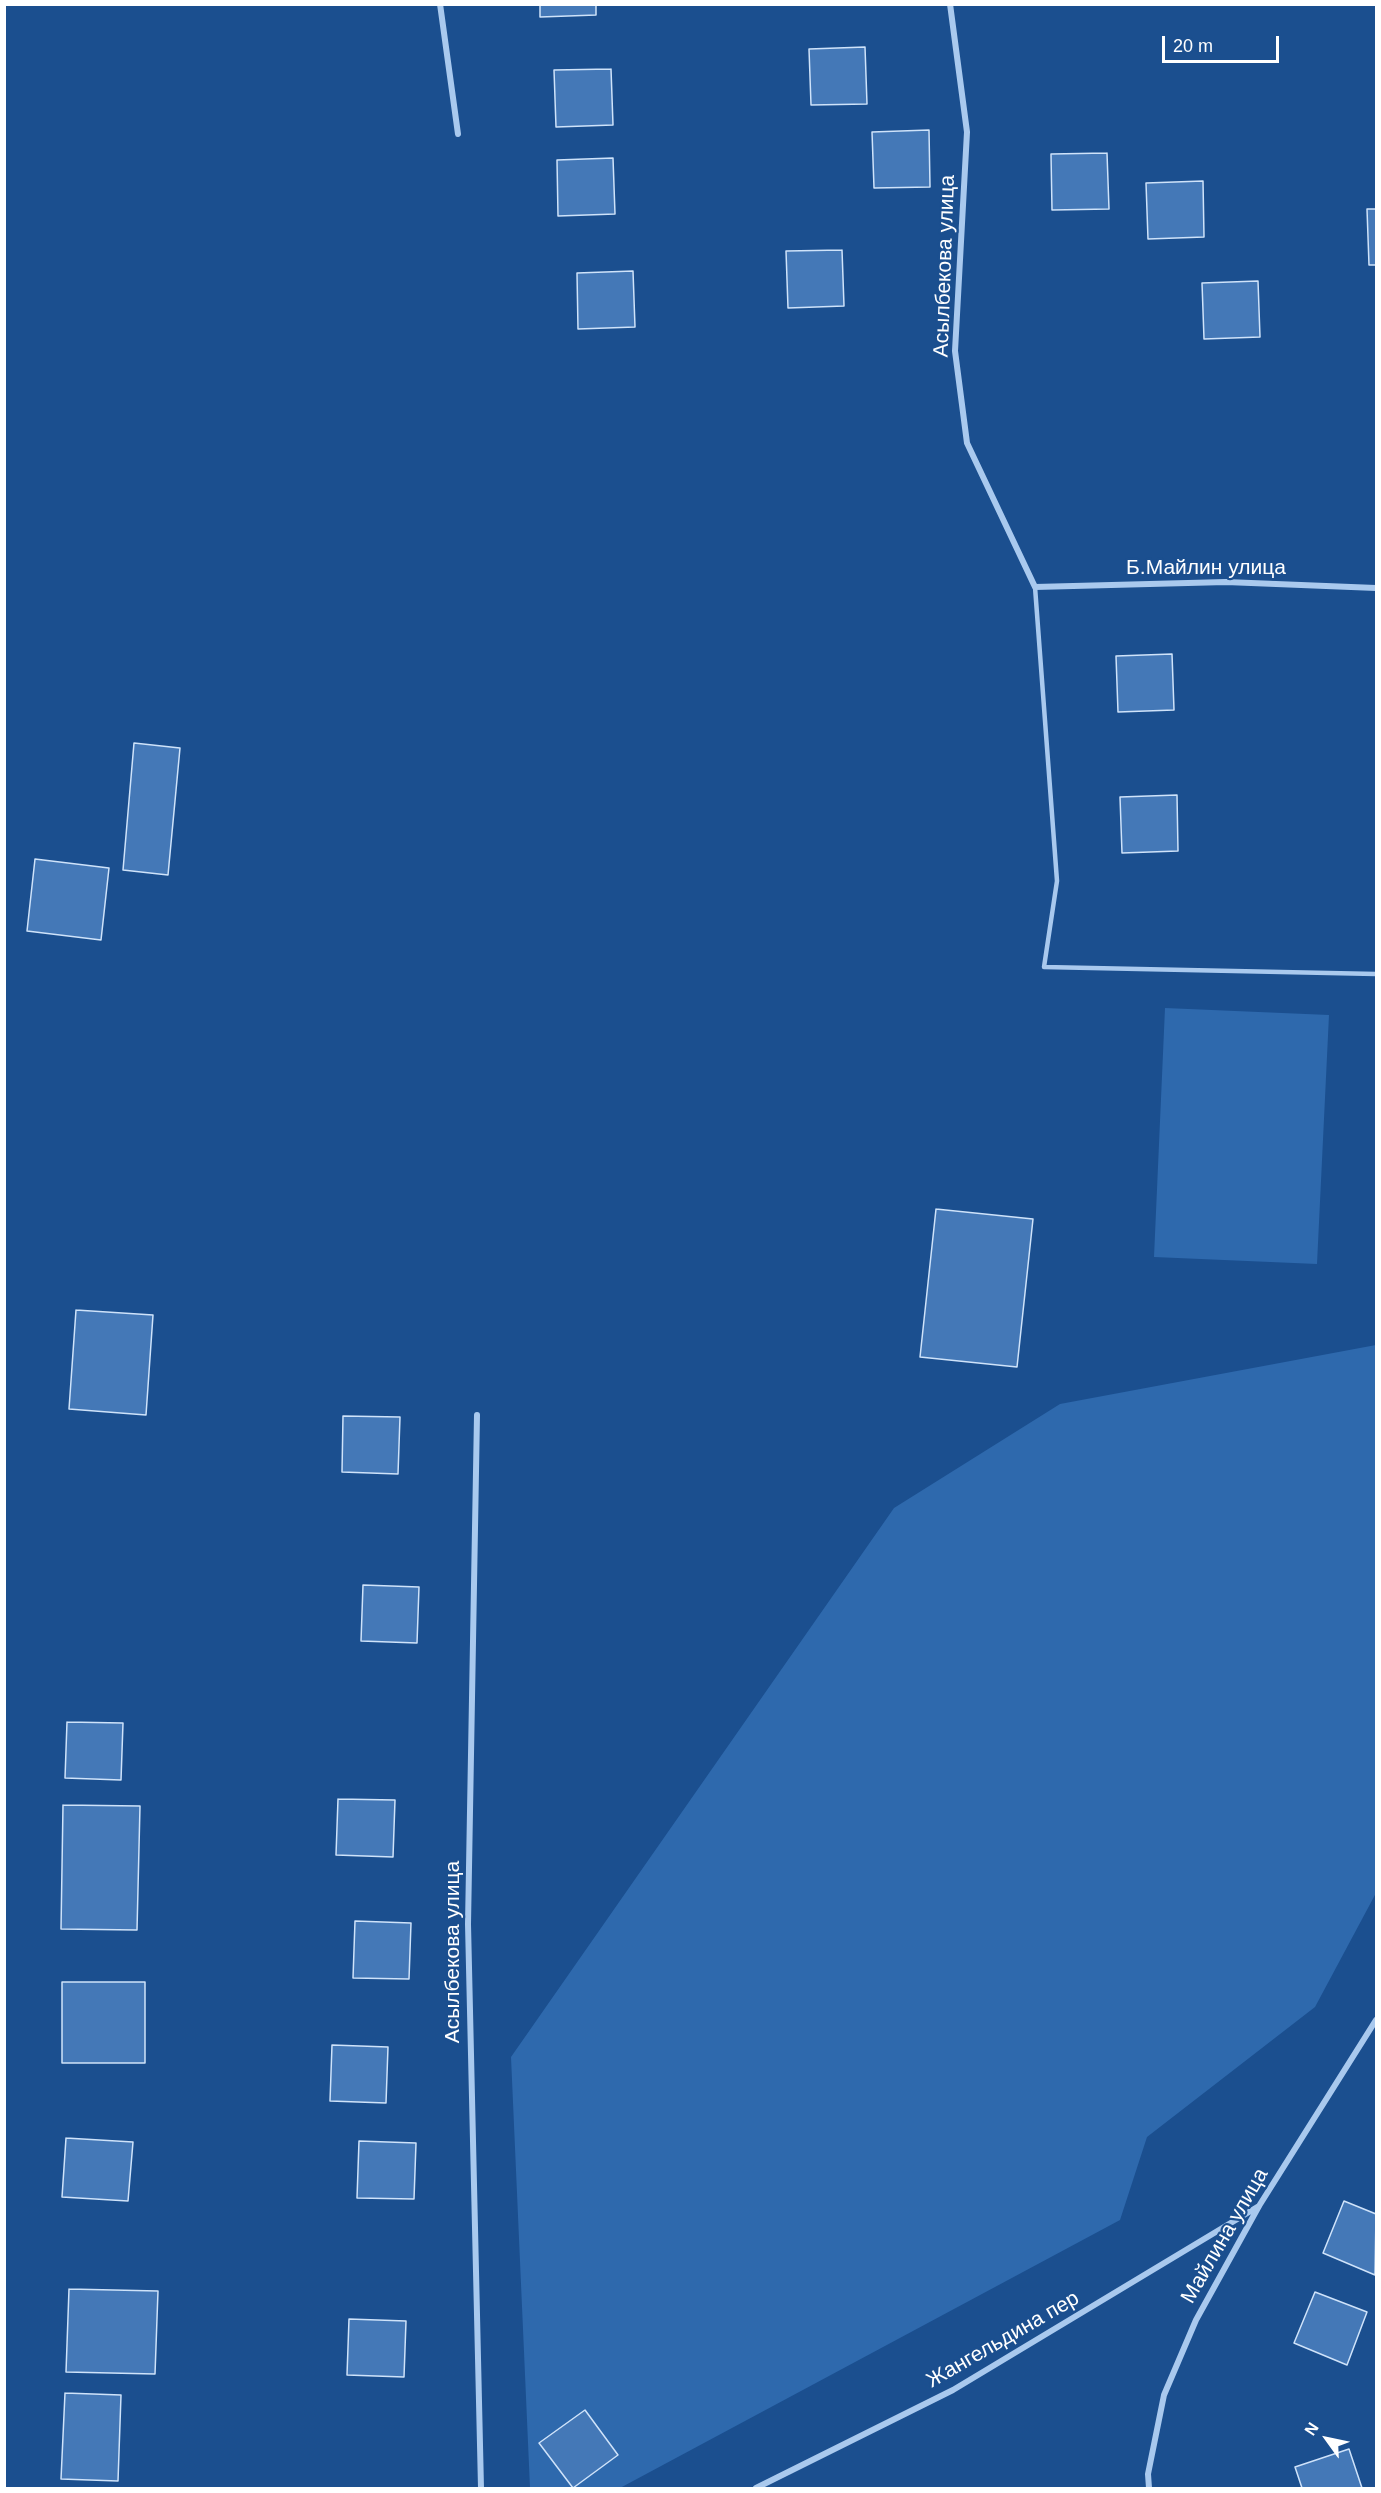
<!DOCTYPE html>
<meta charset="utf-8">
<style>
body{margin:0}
#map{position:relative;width:1381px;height:2493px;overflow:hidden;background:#1b4f8f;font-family:Helvetica,sans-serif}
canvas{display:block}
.frame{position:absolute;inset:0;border:6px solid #fff;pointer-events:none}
.north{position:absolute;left:1297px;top:2409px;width:60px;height:60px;-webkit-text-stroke:4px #1b4f8f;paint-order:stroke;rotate:303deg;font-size:16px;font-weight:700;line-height:24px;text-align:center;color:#fff}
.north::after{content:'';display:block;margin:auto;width:21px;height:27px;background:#fff;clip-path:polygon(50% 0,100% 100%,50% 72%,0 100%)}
.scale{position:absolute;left:1162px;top:36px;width:117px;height:27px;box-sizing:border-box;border:3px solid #fff;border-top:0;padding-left:8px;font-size:18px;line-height:21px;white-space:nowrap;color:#fff;-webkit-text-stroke:4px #1b4f8f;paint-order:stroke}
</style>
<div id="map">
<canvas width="1381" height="2493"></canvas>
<div class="frame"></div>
<div class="north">N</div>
<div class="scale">20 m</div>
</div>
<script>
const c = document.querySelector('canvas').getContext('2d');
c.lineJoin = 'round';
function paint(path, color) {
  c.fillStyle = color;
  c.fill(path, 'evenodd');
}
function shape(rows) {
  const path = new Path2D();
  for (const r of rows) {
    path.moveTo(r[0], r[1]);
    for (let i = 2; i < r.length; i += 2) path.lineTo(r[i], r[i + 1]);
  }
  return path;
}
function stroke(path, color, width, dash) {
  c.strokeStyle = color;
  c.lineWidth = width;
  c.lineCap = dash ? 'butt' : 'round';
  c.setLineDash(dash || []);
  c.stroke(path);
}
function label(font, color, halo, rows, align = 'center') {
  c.font = font + ' Helvetica,sans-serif';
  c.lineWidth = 4.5;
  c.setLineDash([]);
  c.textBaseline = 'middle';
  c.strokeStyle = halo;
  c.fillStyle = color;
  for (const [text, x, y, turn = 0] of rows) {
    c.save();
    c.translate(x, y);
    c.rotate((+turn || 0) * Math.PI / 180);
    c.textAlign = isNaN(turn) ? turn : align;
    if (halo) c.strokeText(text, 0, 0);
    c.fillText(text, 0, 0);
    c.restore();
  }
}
const green = shape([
 [1165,1008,1329,1015,1317,1264,1154,1257],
 [1376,1345,1376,1893,1315,2007,1147,2137,1120,2220,620,2488,530,2488,511,2057,894,1508,1060,1404]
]);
const building = shape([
 [540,4,596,4,596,15,540,17,540,4],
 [865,47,867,104,811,105,809,49,865,47],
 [611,69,613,125,556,127,554,70,611,69],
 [929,130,930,187,874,188,872,132,929,130],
 [1107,153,1109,209,1052,210,1051,154,1107,153],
 [613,158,615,214,558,216,557,160,613,158],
 [1203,181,1204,237,1148,239,1146,183,1203,181],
 [1367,209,1376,209,1376,265,1369,265,1367,209],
 [842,250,844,306,788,308,786,251,842,250],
 [633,271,635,327,578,329,577,273,633,271],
 [1258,281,1260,337,1204,339,1202,283,1258,281],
 [1172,654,1174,710,1118,712,1116,656,1172,654],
 [134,743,180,748,168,875,123,870,134,743],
 [1177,795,1178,851,1122,853,1120,797,1177,795],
 [35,859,109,868,101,940,27,931,35,859],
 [936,1209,1033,1219,1017,1367,920,1357,936,1209],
 [76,1310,153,1315,146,1415,69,1409,76,1310],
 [343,1416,400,1417,398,1474,342,1472,343,1416],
 [363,1585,419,1587,417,1643,361,1641,363,1585],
 [67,1722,123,1723,121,1780,65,1778,67,1722],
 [338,1799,395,1800,393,1857,336,1855,338,1799],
 [63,1805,140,1806,137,1930,61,1929,63,1805],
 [355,1921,411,1923,409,1979,353,1978,355,1921],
 [62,1982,145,1982,145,2063,62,2063,62,1982],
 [332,2045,388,2047,386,2103,330,2101,332,2045],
 [66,2138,133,2142,128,2201,62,2197,66,2138],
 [359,2141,416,2143,414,2199,357,2198,359,2141],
 [1344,2201,1376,2214,1375,2275,1323,2253,1344,2201],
 [69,2289,158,2291,155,2374,66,2372,69,2289],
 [1315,2292,1367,2312,1347,2365,1294,2343,1315,2292],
 [349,2319,406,2321,404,2377,347,2375,349,2319],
 [65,2393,121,2395,118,2481,61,2479,65,2393],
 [585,2410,618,2455,573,2488,539,2443,585,2410],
 [1349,2449,1362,2488,1302,2488,1295,2467,1349,2449]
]);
const lane = shape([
 [1035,587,1057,881,1044,967,1376,974]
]);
const street = shape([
 [440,4,458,134],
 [950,4,967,132,955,351,967,443,1035,587,1226,582,1376,588],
 [477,1415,468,1924,481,2488],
 [756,2488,953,2390,1259,2206],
 [1149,2488,1148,2474,1164,2395,1196,2320,1259,2206,1376,2020]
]);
const streetNames = [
 ["Асылбекова улица",945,266,-88],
 ["Б.Майлин улица",1206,568],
 ["Асылбекова улица",453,1952,-90],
 ["Майлина улица",1225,2236,-60],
 ["Жангельдина пер",1003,2340,-30]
];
paint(green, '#2e69ad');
paint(building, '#4478b7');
stroke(building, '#cfe3fa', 1.5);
stroke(lane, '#a9c9ee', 4.5);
stroke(street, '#a9c9ee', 6);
label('21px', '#fff', '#1b4f8f', streetNames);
</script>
